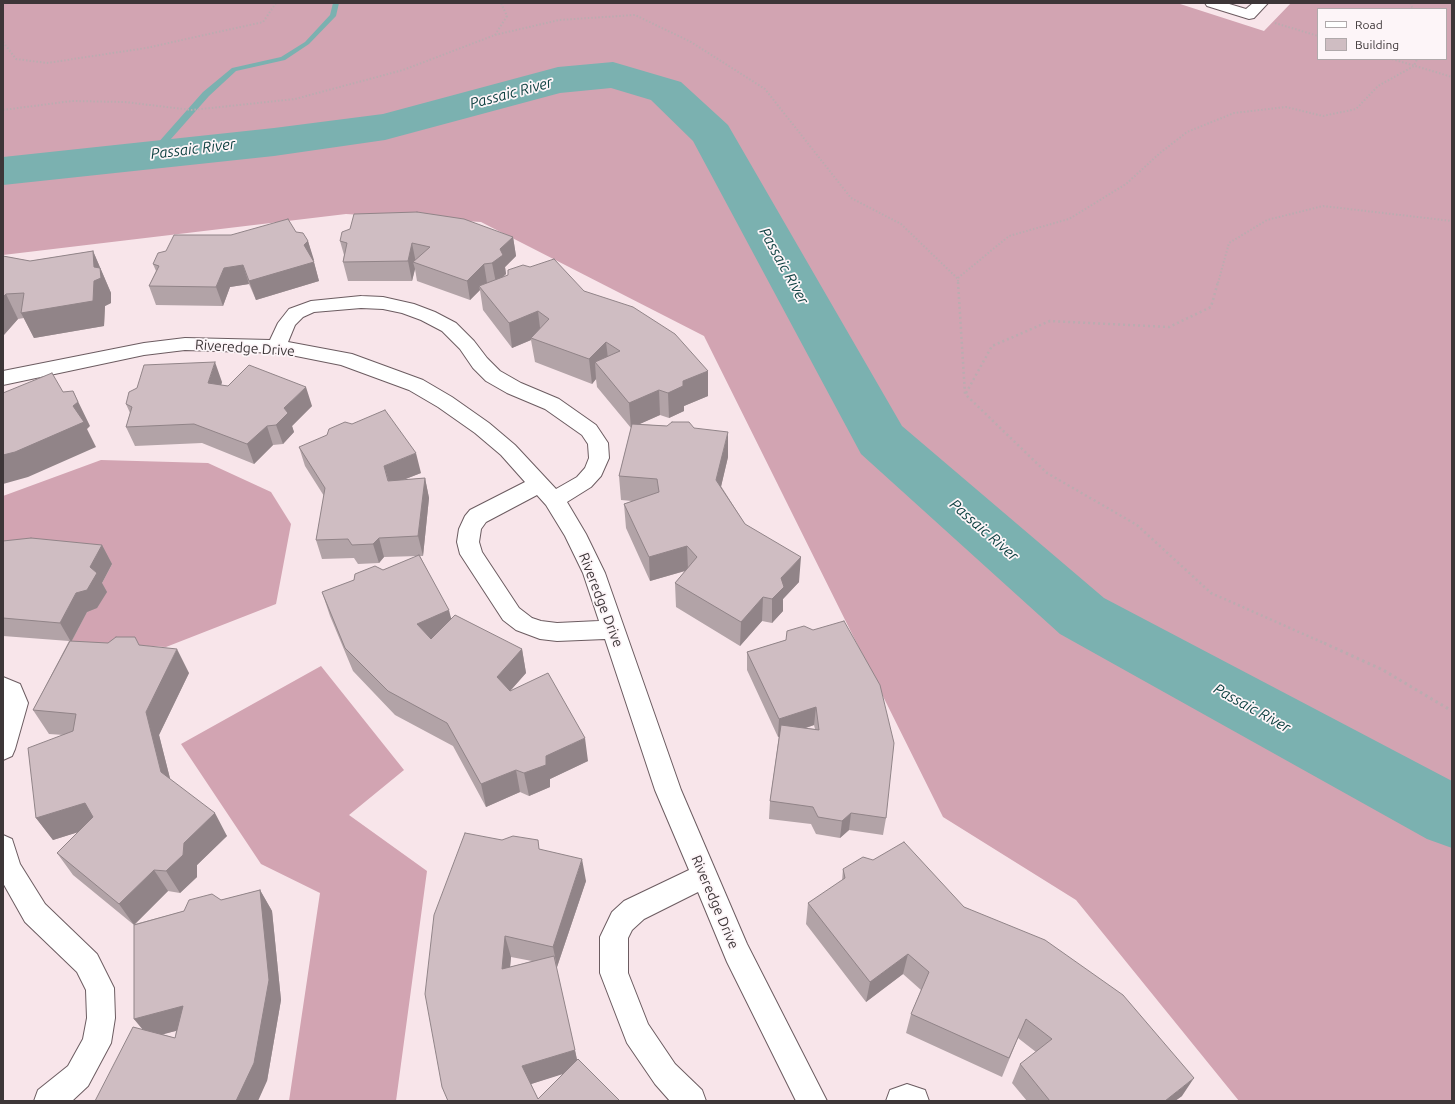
<!DOCTYPE html>
<style>
body{margin:0}
#map{position:relative;width:1455px;height:1104px;overflow:hidden;background:#f8e5ea;font-family:Ubuntu,sans-serif}
canvas{display:block}
.frame{position:absolute;inset:0;border:4px solid #3d3638;pointer-events:none}
.legend{position:absolute;left:1317px;top:8px;width:130px;height:52px;box-sizing:border-box;background:#fdf5f8;border:1px solid #b0a9ab;margin:0;padding:5px 7px;list-style:none;font-size:12px;color:#3d3638}
.legend li{display:flex;align-items:center;gap:8px;height:20px}
.legend b{width:20px;border:1px solid #b0a9ab}
</style>
<div id="map">
<canvas width="1455" height="1104"></canvas>
<div class="frame"></div>
<ul class="legend">
<li><b style="height:5px;background:#fff"></b>Road</li>
<li><b style="height:11px;background:#cfbdc2"></b>Building</li>
</ul>
</div>
<script>
const c = document.querySelector('canvas').getContext('2d');
c.lineJoin = 'round';
function paint(path, color) {
  c.fillStyle = color;
  c.fill(path, 'evenodd');
}
function shape(rows) {
  const path = new Path2D();
  for (const r of rows) {
    path.moveTo(r[0], r[1]);
    for (let i = 2; i < r.length; i += 2) path.lineTo(r[i], r[i + 1]);
  }
  return path;
}
function stroke(path, color, width, dash) {
  c.strokeStyle = color;
  c.lineWidth = width;
  c.lineCap = dash ? 'butt' : 'round';
  c.setLineDash(dash || []);
  c.stroke(path);
}
function label(font, color, halo, rows, align = 'center') {
  c.font = font + ' Ubuntu,sans-serif';
  c.lineWidth = 3.5;
  c.setLineDash([]);
  c.textBaseline = 'middle';
  c.strokeStyle = halo;
  c.fillStyle = color;
  for (const [text, x, y, turn = 0] of rows) {
    c.save();
    c.translate(x, y);
    c.rotate((+turn || 0) * Math.PI / 180);
    c.textAlign = isNaN(turn) ? turn : align;
    if (halo) c.strokeText(text, 0, 0);
    c.fillText(text, 0, 0);
    c.restore();
  }
}
const forest = shape([
 [3,3,1177,3,1264,31,1291,3,1452,3,1452,1101,1239,1101,1076,900,943,817,704,336,481,222,346,214,3,255],
 [1318,9,1446,9,1446,59,1318,59],
 [101,460,208,463,271,492,291,524,276,604,166,647,71,642,112,564,3,561,3,496],
 [321,666,404,770,349,815,427,871,396,1101,289,1101,320,893,261,864,181,744]
]);
const stream = shape([
 [333,3,339,3,336,16,309,44,285,60,236,71,209,96,155,157,149,157,149,153,203,92,232,68,281,57,305,42,330,15,333,3]
]);
const river = shape([
 [613,62,681,82,728,125,902,426,1104,598,1452,781,1452,848,1427,839,1060,634,861,454,693,141,651,100,611,88,560,93,385,140,274,156,3,185,3,157,274,128,383,114,558,67,613,62]
]);
const pathFar2 = shape([
 [1410,3,1413,9],
 [1275,23,1318,36],
 [495,35,507,16,501,3],
 [3,42,16,59,47,63,146,48,263,22,276,3],
 [1392,59,1452,77],
 [3,110,72,101,125,102,192,110,295,99,403,70,495,35,559,20,635,15,691,42,765,89,851,198,901,224,958,279,958,283],
 [958,278,1009,236,1069,219,1126,184,1160,153,1187,132,1234,113,1286,107,1323,116,1356,109,1378,86,1414,66,1417,59],
 [1218,283,1229,243,1267,220,1323,206,1452,221]
]);
const pathFar1 = shape([
 [958,282,965,394,1047,473,1137,525,1211,593,1326,644],
 [966,393,992,346,1050,321,1169,327,1211,307,1218,282]
]);
const path = shape([
 [1324,643,1383,670,1452,711]
]);
const minor = shape([
 [1205,3,1226,3,1246,9,1253,3,1268,3,1254,18,1249,19,1207,6,1205,3],
 [361,296,383,297,414,304,435,312,456,323,474,341,487,358,500,371,521,383,559,399,596,425,608,443,609,458,601,476,591,487,567,502,586,534,605,573,681,790,747,944,827,1101,796,1101,727,962,698,892,644,919,632,930,628,938,628,973,648,1024,675,1064,702,1090,706,1101,670,1101,655,1084,627,1043,600,973,600,937,612,912,624,901,689,870,655,790,605,639,557,641,540,639,516,630,503,620,460,554,457,542,459,529,465,516,470,510,525,482,501,455,475,433,438,407,409,390,341,365,281,353,185,350,144,355,3,385,3,371,144,343,185,338,270,340,278,323,289,309,311,301,361,296],
 [361,308,383,309,402,313,421,320,442,331,460,349,473,368,486,381,507,393,545,409,582,435,588,444,589,458,585,468,577,477,556,489,515,445,489,423,452,397,423,380,352,354,288,342,295,325,303,317,314,312,361,308],
 [537,495,546,505,565,536,583,573,599,621,557,623,541,621,532,618,519,608,482,552,479,542,481,529,486,522,537,495],
 [3,677,20,684,28,703,15,749,12,756,3,760,3,677],
 [3,835,12,839,20,864,45,904,97,954,114,988,115,1018,111,1043,88,1086,72,1101,34,1101,38,1090,68,1066,83,1039,87,1018,86,990,77,972,25,922,3,883,3,835],
 [907,1084,925,1090,929,1101,886,1101,890,1090,907,1084]
]);
const wall = shape([
 [231,235,308,241,319,281,256,300,249,284,230,287,223,306,156,305,149,286,156,271,153,264],
 [513,237,516,256,505,267,506,274,503,277,584,291,708,371,708,396,684,406,684,411,669,418,660,415,639,424,694,428,728,457,721,486,745,524,799,582,783,599,783,611,772,623,762,621,740,646,676,607,675,583,685,571,650,581,626,528,624,504,632,501,621,500,619,476,631,428,597,387,596,379,592,384,535,362,531,340,512,348,483,310,480,290,470,300,417,281,415,269,412,281,348,281,343,262,344,255,340,241],
 [93,251,111,293,111,303,105,306,104,326,34,338,24,318,18,319,3,336,3,256,30,261],
 [222,382,221,385,312,406,292,426,294,432,283,444,273,445,254,464,202,443,135,446,126,427,130,413,126,404],
 [299,447,421,473,403,480,425,478,429,498,423,556,420,556,451,618,522,649,526,673,511,690,588,761,550,779,550,787,529,796,520,792,486,807,453,746,395,715,353,671,330,616,322,592,383,570,418,556,384,557,379,563,358,564,354,558,322,559,316,540,324,496,305,466],
 [3,541,102,545,112,564,102,583,107,592,97,608,87,612,72,641,140,645,189,673,159,735,170,779,227,836,197,865,197,877,180,893,168,891,135,924,184,911,221,900,260,890,272,911,281,1000,267,1081,143,1030,134,1019,134,925,73,875,57,853,78,832,53,840,36,818,64,735,49,734,33,710,69,641,3,636],
 [176,1031,175,1038,162,1034],
 [786,640,886,818,883,835,849,830,840,838,816,834,811,824,769,819,770,801,779,736,778,737,747,670,747,652],
 [814,725,815,729,806,728],
 [540,849,586,881,557,967,556,967,577,1060,620,1101,448,1101,442,1087],
 [511,957,532,961,510,967],
 [564,1073,538,1099,531,1084],
 [843,869,964,907,1182,1096,1175,1101,1027,1101,1012,1083,1020,1064,1036,1052,1018,1038,1002,1077,906,1033,911,1014,921,990,903,974,866,1002,806,924,808,903,842,881]
]);
const shadedWall = shape([
 [513,237,516,256,505,267,506,274,496,283,492,263,500,249],
 [308,241,314,260,311,263,314,262,319,281,256,300,249,281,304,245],
 [412,243,416,263,413,262,415,269,412,281,408,261],
 [93,251,111,293,111,303,105,306,104,326,34,338,21,313,94,267],
 [484,264,487,283,479,286,480,290,470,300,467,281],
 [243,265,249,284,230,287,223,306,216,287,224,268],
 [6,294,18,319,3,336,3,297],
 [538,311,541,336,531,338,531,340,512,348,509,323],
 [606,342,609,367,595,362,596,379,592,384,589,359],
 [215,362,222,382,216,403,208,383],
 [708,371,708,396,684,406,684,411,669,418,668,393,683,381],
 [306,387,312,406,292,426,294,432,283,444,276,425,284,408],
 [659,390,660,415,631,428,629,403],
 [73,391,90,426,87,429,96,447,28,477,3,484,3,455,73,406],
 [267,426,273,445,254,464,247,444],
 [728,432,728,457,717,504,716,480],
 [416,453,421,473,390,485,384,466],
 [425,478,429,498,423,556,418,536],
 [379,538,384,557,379,563,373,544],
 [102,545,112,564,102,583,107,592,97,608,87,612,71,642,60,623,76,593],
 [687,546,688,570,650,581,649,557],
 [801,557,799,582,783,599,783,611,772,623,772,599,781,578],
 [763,597,762,621,740,646,741,622],
 [449,610,455,634,424,648,417,624],
 [177,649,189,673,159,735,174,794,161,772,146,712],
 [522,649,526,673,502,700,497,677],
 [816,707,814,725,778,737,779,719],
 [585,738,588,761,550,779,550,787,529,796,524,773,546,756],
 [516,770,520,792,486,807,481,784],
 [85,803,101,825,53,840,36,818],
 [215,813,227,836,197,865,197,877,180,893,166,871,184,843],
 [851,813,849,830,840,838,842,821],
 [582,859,586,881,557,967,553,947],
 [154,870,168,891,134,925,119,904],
 [260,890,272,911,281,1000,267,1081,258,1101,236,1101],
 [505,936,511,957,508,989,502,969],
 [908,954,903,974,866,1002,870,982],
 [183,1006,197,1025,150,1038,134,1019],
 [575,1050,579,1069,528,1085,522,1066],
 [1194,1078,1182,1096,1175,1101,1165,1101]
]);
const building = shape([
 [417,212,464,219,513,237,500,249,503,255,492,263,484,264,467,281,413,262,430,247,412,243,408,261,343,262,347,243,340,241,342,232,350,229,354,214,417,212],
 [288,219,296,232,303,233,308,241,304,245,314,262,249,281,243,265,224,268,216,287,149,286,159,266,153,264,158,253,166,251,174,235,231,235,288,219],
 [93,251,94,267,100,268,101,278,94,281,93,301,21,313,24,293,6,294,3,297,3,256,30,261,93,251],
 [554,259,584,291,633,307,675,334,708,371,683,381,683,386,668,393,659,390,629,403,595,362,620,351,606,342,589,359,531,338,549,319,538,311,509,323,479,286,508,275,508,270,523,265,530,267,554,259],
 [215,362,208,383,228,386,249,365,306,387,284,408,288,413,276,425,267,426,247,444,194,424,126,427,132,407,126,404,129,392,137,388,144,365,215,362],
 [52,373,63,392,73,391,78,402,73,406,84,422,15,452,3,455,3,393,52,373],
 [385,410,416,453,384,466,388,481,425,478,418,536,379,538,373,544,352,545,348,539,316,540,325,488,299,447,327,435,329,429,345,422,352,424,385,410],
 [672,422,689,422,694,428,728,432,716,480,745,524,801,557,781,578,784,587,772,599,763,597,741,622,675,583,697,557,687,546,649,557,624,504,659,492,657,479,619,476,632,424,667,426,672,422],
 [31,538,102,545,90,567,97,573,87,590,76,593,60,623,3,618,3,541,31,538],
 [419,555,449,610,417,624,431,639,455,615,522,649,497,677,510,691,548,673,585,738,546,756,546,765,524,773,516,770,481,784,447,723,388,691,345,648,322,592,354,580,355,574,375,566,383,570,419,555],
 [844,621,880,685,894,743,886,818,851,813,842,821,818,817,813,807,770,801,781,725,819,730,816,707,779,719,747,652,786,640,787,631,804,626,813,630,844,621],
 [116,637,135,637,139,645,177,649,146,712,161,772,215,813,184,843,183,855,166,871,154,870,119,904,57,853,93,817,85,803,36,818,28,748,73,731,76,714,33,710,70,641,108,643,116,637],
 [465,833,502,840,513,836,538,840,539,849,582,859,553,947,505,936,502,969,554,956,575,1050,522,1066,538,1099,578,1059,620,1101,448,1101,442,1087,425,994,434,915,465,833],
 [904,842,964,907,1045,940,1123,995,1194,1078,1165,1101,1050,1101,1020,1064,1052,1039,1026,1019,1009,1058,911,1014,929,972,908,954,870,982,808,903,845,878,843,869,863,857,873,860,904,842],
 [260,890,269,980,254,1063,236,1101,95,1101,133,1027,175,1038,183,1006,134,1019,134,925,184,911,189,900,212,894,221,900,260,890]
]);
const streetNames = [
 ["Riveredge Drive",245,348,4],
 ["Riveredge Drive",601,600,69],
 ["Riveredge Drive",715,902,67]
];
const waterNames = [
 ["Passaic River",511,93,-15],
 ["Passaic River",193,149,-7],
 ["Passaic River",784,266,61],
 ["Passaic River",984,530,41],
 ["Passaic River",1252,708,29]
];
paint(forest, '#d2a4b2');
paint(stream, '#7bb1b0');
paint(river, '#7bb1b0');
stroke(minor, '#6c5c61', 2);
stroke(pathFar2, '#bbacb0', 2, [1.5, 2]);
stroke(pathFar1, '#bbacb0', 2.5, [2, 3]);
stroke(path, '#bbacb0', 3, [2.5, 3.5]);
paint(minor, '#fff');
paint(wall, '#b2a3a7');
paint(shadedWall, '#918488');
paint(building, '#cfbdc2');
stroke(building, '#918488', 1);
label('14px', '#3d3638', '#fdf5f8', streetNames);
label('italic 15px', '#104343', '#fdf5f8', waterNames);
</script>
